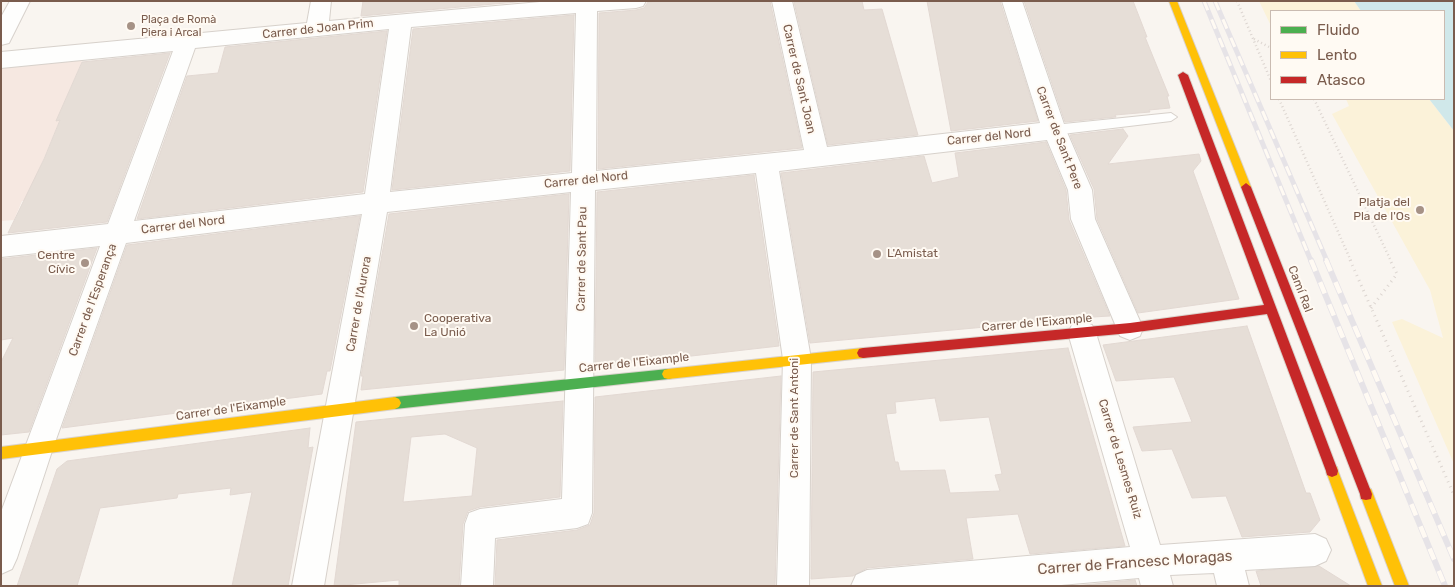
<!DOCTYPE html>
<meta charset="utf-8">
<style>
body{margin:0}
#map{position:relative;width:1455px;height:587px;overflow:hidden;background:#f9f5f0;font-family:Rubik,sans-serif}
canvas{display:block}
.frame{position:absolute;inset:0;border:2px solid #7a5c4d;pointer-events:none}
.legend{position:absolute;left:1270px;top:10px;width:175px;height:90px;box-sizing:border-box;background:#fffaf3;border:1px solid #cabbb1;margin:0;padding:6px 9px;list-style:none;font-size:15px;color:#7a5c4d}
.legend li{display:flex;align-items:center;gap:10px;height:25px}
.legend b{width:25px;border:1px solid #cabbb1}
</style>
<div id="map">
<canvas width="1455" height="587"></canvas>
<div class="frame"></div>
<ul class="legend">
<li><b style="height:6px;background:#4caf50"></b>Fluido</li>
<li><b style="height:6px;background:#ffc107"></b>Lento</li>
<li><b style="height:6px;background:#c62828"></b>Atasco</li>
</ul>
</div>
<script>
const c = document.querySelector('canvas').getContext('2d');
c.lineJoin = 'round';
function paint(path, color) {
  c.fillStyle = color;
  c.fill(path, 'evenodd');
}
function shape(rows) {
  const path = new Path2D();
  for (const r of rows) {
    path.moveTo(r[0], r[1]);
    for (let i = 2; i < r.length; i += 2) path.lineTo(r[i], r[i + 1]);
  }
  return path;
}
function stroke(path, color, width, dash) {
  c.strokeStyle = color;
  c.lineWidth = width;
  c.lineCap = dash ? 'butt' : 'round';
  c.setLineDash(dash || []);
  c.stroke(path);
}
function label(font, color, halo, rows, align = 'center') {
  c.font = font + ' Rubik,sans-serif';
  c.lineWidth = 4;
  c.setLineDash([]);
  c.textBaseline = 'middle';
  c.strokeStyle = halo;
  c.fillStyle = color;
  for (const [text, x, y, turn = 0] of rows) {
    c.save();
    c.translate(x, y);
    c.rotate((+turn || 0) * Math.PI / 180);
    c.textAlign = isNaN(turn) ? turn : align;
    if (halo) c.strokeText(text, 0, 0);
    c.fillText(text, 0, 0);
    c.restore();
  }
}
const commercial = shape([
 [83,59,57,120,60,120,26,201,22,201,14,220,1,221,1,68]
]);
const sand = shape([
 [1259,1,1354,1,1361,11,1271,11,1271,26],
 [1346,99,1429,99,1454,131,1454,464,1392,322,1402,319,1443,338,1430,290,1332,114,1349,106]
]);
const water = shape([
 [1354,1,1454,1,1454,131,1429,99,1444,99,1444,11,1361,11]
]);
const building = shape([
 [363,1,527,1,361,16,363,1],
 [657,1,770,1,802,148,598,169,599,13,636,10,644,8,648,2,657,1],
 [813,1,862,1,864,10,882,9,918,135,828,145,794,2,813,1],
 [927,1,1000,1,1038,121,951,131,927,1],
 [1024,1,1133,1,1147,37,1145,37,1169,96,1167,96,1170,108,1149,110,1150,112,1115,115,1116,117,1065,122,1024,1],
 [574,15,570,171,392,190,413,29,574,15],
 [387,31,363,192,137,219,187,76,218,73,225,47,387,31],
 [170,53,107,222,8,233,44,159,60,120,56,121,82,62,170,53],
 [1123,129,1128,136,1108,164,1199,154,1201,161,1193,171,1239,299,1138,313,1097,219,1094,189,1070,135,1123,129],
 [1046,142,1066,190,1069,220,1110,316,1093,317,1091,313,1073,319,810,343,781,173,924,156,932,183,959,177,955,153,1046,142],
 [754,175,779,346,595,367,597,192,754,175],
 [569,194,564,370,361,390,363,376,361,376,389,214,569,194],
 [360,216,330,371,327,371,322,394,62,428,127,245,360,216],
 [97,248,29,432,1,435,1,362,13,338,1,340,1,259,97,248],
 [1247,326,1306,493,1310,493,1320,520,1310,532,1242,537,1226,496,1192,498,1172,449,1142,451,1133,427,1192,422,1174,377,1116,381,1103,345,1247,326],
 [1068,348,1125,546,1030,554,1018,514,966,518,973,559,867,568,853,576,811,579,813,372,1068,348],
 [935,398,940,421,989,417,1002,474,995,475,1000,491,950,493,945,470,900,471,898,462,895,462,886,414,896,413,895,402,935,398],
 [781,376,775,586,495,586,497,540,577,530,590,525,594,513,595,397,781,376],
 [563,401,560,497,480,507,468,511,463,524,459,586,399,586,399,580,334,586,356,422,563,401],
 [445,434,477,448,472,496,403,502,411,437,445,434],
 [310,428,308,448,313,447,288,586,232,586,252,492,230,495,231,488,178,494,177,498,100,508,77,586,17,586,57,469,67,461,310,428],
 [1319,566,1351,586,1261,586,1256,571,1319,566],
 [1135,580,1137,586,1074,586,1135,580]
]);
const pathFar1 = shape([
 [1237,1,1271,81],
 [1254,39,1271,48],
 [1279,99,1351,261],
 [1314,99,1391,261]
]);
const path = shape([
 [1350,260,1454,495],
 [1371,308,1397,274,1390,260]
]);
const lane = shape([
 [1171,113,1177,117,1171,121,1054,135,1050,133,1048,130,1050,127,1054,125,1171,113]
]);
const street = shape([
 [10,1,30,1,9,43,1,45,1,17,10,1],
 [311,1,331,1,329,21,551,1,646,1,643,6,636,8,597,11,596,171,804,150,772,1,792,1,827,147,1040,123,1002,1,1022,1,1066,130,1092,190,1095,219,1143,328,1140,336,1130,340,1120,336,1071,219,1068,190,1047,140,779,171,811,359,809,586,777,586,783,359,756,173,595,190,592,513,588,524,577,528,495,538,493,586,461,586,465,524,469,513,480,509,562,499,571,192,387,212,324,586,292,586,362,214,126,243,53,448,17,558,12,569,1,574,1,512,100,246,1,257,1,236,108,224,173,51,1,68,1,52,307,23,311,1],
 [576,13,572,173,390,192,411,27,576,13],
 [389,29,365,194,134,221,195,48,389,29],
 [1082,321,1092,325,1096,333,1160,545,1315,534,1326,539,1331,550,1326,561,1315,566,1245,570,1249,586,1217,586,1214,573,1170,575,1173,586,1141,586,1139,578,1050,586,851,586,856,575,867,570,1130,547,1068,333,1072,325,1082,321]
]);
const fast = shape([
 [668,369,672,370,674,374,672,378,668,379,395,409,391,407,389,403,391,399,395,397,668,369]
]);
const slow = shape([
 [1169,1,1177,1,1251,187,1250,190,1246,191,1241,187,1169,1],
 [863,348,867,349,869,353,867,357,863,358,668,379,664,378,662,374,664,370,668,369,863,348],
 [395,397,399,399,401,403,399,407,395,409,1,459,1,447,395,397],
 [1332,465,1337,467,1338,471,1382,586,1368,586,1326,471,1327,467,1332,465],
 [1366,488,1371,489,1409,586,1395,586,1360,494,1361,489,1366,488]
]);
const jam = shape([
 [1183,72,1188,75,1338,471,1337,475,1332,477,1327,475,1326,471,1267,314,1130,333,863,358,859,357,857,353,859,349,863,348,1130,323,1264,305,1178,75,1183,72],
 [1246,183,1251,187,1372,494,1371,499,1366,500,1361,499,1360,494,1241,187,1246,183]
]);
const railFar1 = shape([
 [1204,1,1311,261],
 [1215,1,1327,261]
]);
const rail = shape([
 [1311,260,1445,586],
 [1326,260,1454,559]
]);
const markers = [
 [131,26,5,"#a69286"],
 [1420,210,5,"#a69286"],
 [877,254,5,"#a69286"],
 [85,263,5,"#a69286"],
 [414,326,5,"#a69286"]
];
const farPoinames = [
 ["Plaça de Romà",141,20],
 ["Piera i Arcal",141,33]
];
const streetNames = [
 ["Carrer de Joan Prim",318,29,-6],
 ["Carrer de Sant Joan",799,79,77],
 ["Carrer del Nord",989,137,-6],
 ["Carrer de Sant Pere",1059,138,69],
 ["Carrer del Nord",586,180,-6],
 ["Carrer del Nord",183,225,-7],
 ["Carrer de Sant Pau",582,259,-89],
 ["Camí Ral",1300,289,69],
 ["Carrer de l'Esperança",93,300,-70],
 ["Carrer de l'Aurora",359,304,-80],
 ["Carrer de l'Eixample",1037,323,-5],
 ["Carrer de l'Eixample",634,363,-6],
 ["Carrer de l'Eixample",231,409,-8],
 ["Carrer de Sant Antoni",795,418,-90],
 ["Carrer de Lesmes Ruiz",1120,459,73]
];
const poiNames = [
 ["Platja del",1410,203],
 ["Pla de l'Os",1410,217],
 ["L'Amistat",887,254,"left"],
 ["Centre",75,256],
 ["Cívic",75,270],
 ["Cooperativa",424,319,"left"],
 ["La Unió",424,333,"left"]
];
const nearStreetnames = [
 ["Carrer de Francesc Moragas",1135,563,-4]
];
paint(commercial, '#f6e8e1');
paint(sand, '#fbf2d9');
paint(water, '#d0e8ea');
paint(building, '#e6ded7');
stroke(building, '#e2d8d2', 1);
stroke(lane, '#d7d1cb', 2);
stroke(street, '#d7d1cb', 2);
stroke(fast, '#d9d2cb', 2);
stroke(slow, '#d9d2cb', 2);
stroke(jam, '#d9d2cb', 2);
stroke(pathFar1, '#dcd5d0', 2.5, [1, 3]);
stroke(path, '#dcd5d0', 3, [1, 4.5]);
paint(lane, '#fefefd');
paint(street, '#fefefd');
paint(fast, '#4caf50');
paint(slow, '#ffc107');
paint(jam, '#c62828');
stroke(railFar1, '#e6e3e7', 5);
stroke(rail, '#e6e3e7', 6);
stroke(railFar1, '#fffaf3', 3, [10]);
stroke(rail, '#fffaf3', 4.5, [12]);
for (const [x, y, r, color] of markers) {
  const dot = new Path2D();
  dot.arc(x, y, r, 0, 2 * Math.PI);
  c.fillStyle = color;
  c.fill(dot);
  stroke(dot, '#fffaf3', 2);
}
label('11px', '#7a5c4d', '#fffaf3', farPoinames, 'left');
label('12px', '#7a5c4d', '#fffaf3', streetNames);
label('12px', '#7a5c4d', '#fffaf3', poiNames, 'right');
label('15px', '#7a5c4d', '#fffaf3', nearStreetnames);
</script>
